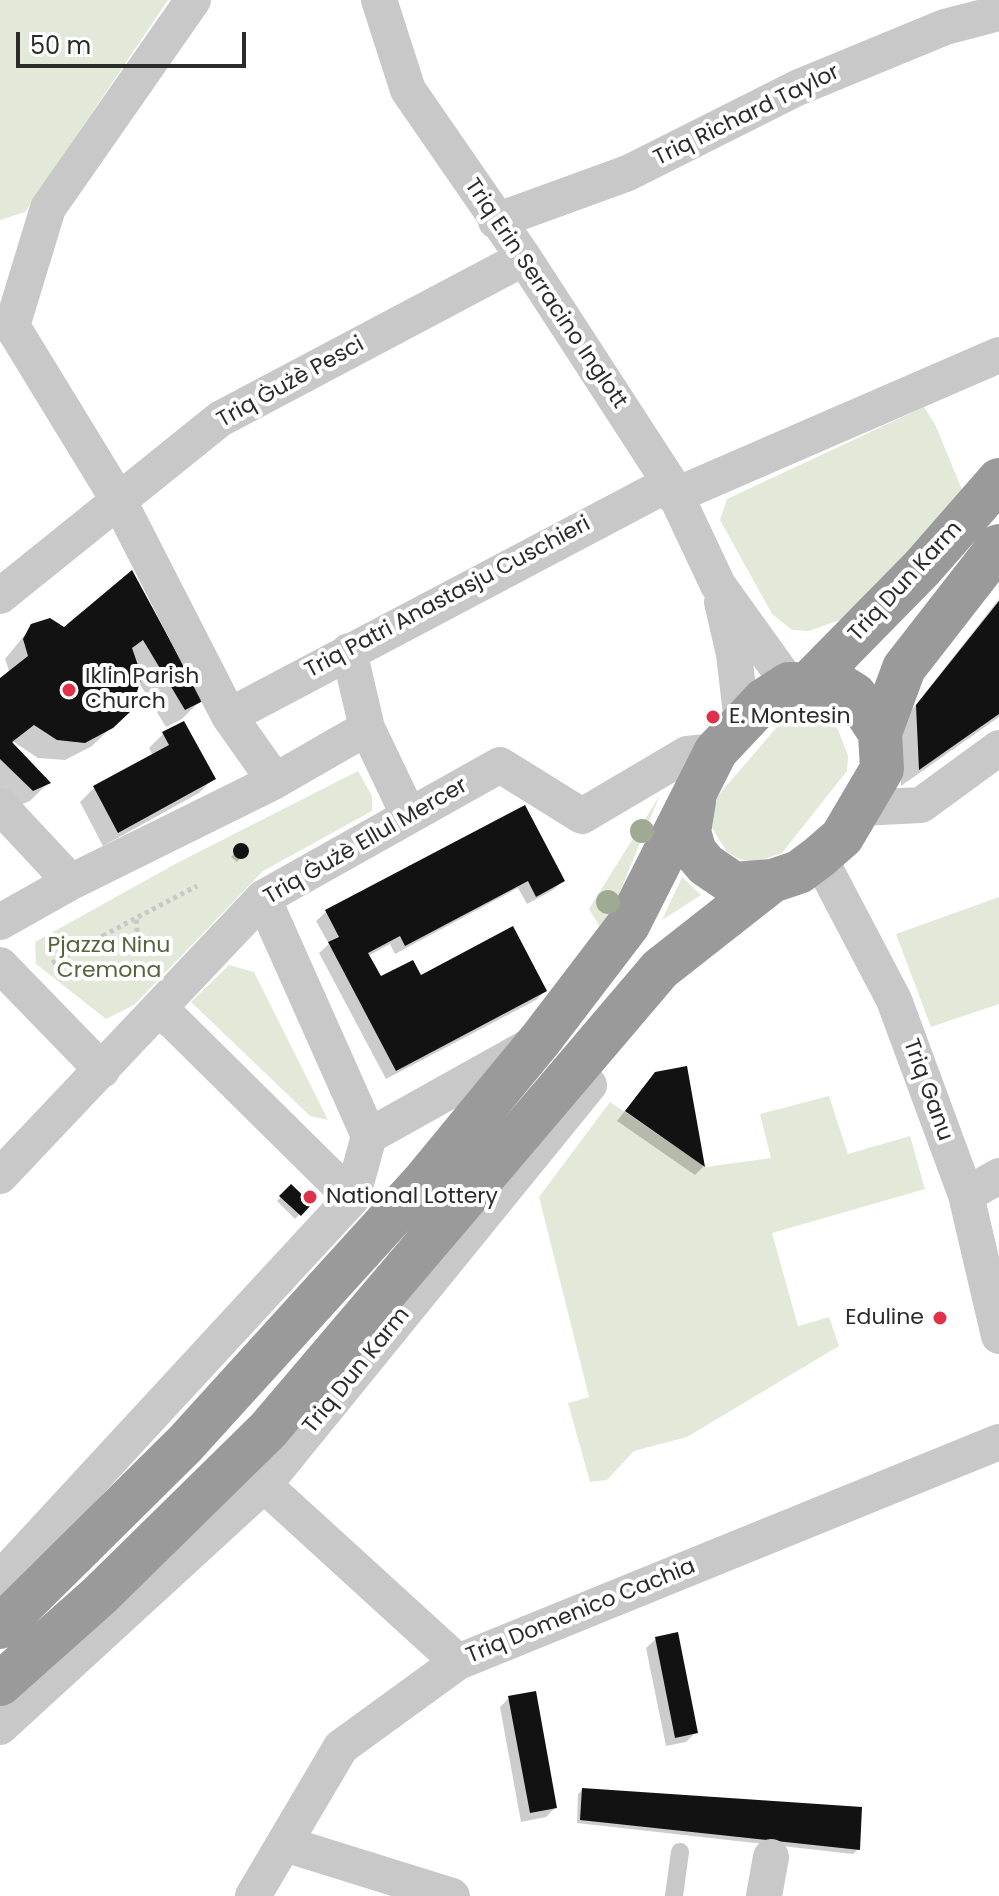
<!DOCTYPE html>
<meta charset="utf-8">
<style>
body{margin:0}
#map{position:relative;width:999px;height:1896px;overflow:hidden;background:#fff;font-family:Poppins,sans-serif}
canvas{display:block}
.scale{position:absolute;left:16px;top:32px;width:230px;height:36px;box-sizing:border-box;border:4px solid #2b2b2b;border-top:0;padding-left:10px;font-size:24px;line-height:28px;white-space:nowrap;color:#2b2b2b;-webkit-text-stroke:6px #fff;paint-order:stroke}
</style>
<div id="map">
<canvas width="999" height="1896"></canvas>
<div class="scale">50 m</div>
</div>
<script>
const c = document.querySelector('canvas').getContext('2d');
c.lineJoin = 'round';
function paint(path, color) {
  c.fillStyle = color;
  c.fill(path, 'evenodd');
}
function shape(rows) {
  const path = new Path2D();
  for (const r of rows) {
    if (r.length === 3) {
      path.moveTo(r[0] + r[2], r[1]);
      path.arc(r[0], r[1], r[2], 0, 2 * Math.PI);
      continue;
    }
    path.moveTo(r[0], r[1]);
    for (let i = 2; i < r.length; i += 2) path.lineTo(r[i], r[i + 1]);
  }
  return path;
}
function stroke(path, color, width, dash) {
  c.strokeStyle = color;
  c.lineWidth = width;
  c.lineCap = dash ? 'butt' : 'round';
  c.setLineDash(dash || []);
  c.stroke(path);
}
function label(font, color, halo, rows, align = 'center') {
  c.font = font + ' Poppins,sans-serif';
  c.lineWidth = 8;
  c.setLineDash([]);
  c.textBaseline = 'middle';
  c.strokeStyle = halo;
  c.fillStyle = color;
  for (const [text, x, y, turn = 0] of rows) {
    c.save();
    c.translate(x, y);
    c.rotate((+turn || 0) * Math.PI / 180);
    c.textAlign = isNaN(turn) ? turn : align;
    if (halo) c.strokeText(text, 0, 0);
    c.fillText(text, 0, 0);
    c.restore();
  }
}
const green = shape([
 [0,0,168,0,25,212,0,220],
 [924,407,935,424,963,492,879,592,840,620,809,631,792,630,772,614,720,520,727,499],
 [797,715,826,720,838,729,848,756,847,771,782,853,755,862,740,859,727,852,712,828,715,799,783,720],
 [358,771,372,796,372,811,263,871,134,1005,106,1019,36,964,35,942,177,863],
 [660,795,603,932,589,909],
 [682,877,701,895,662,920],
 [999,897,999,1004,931,1027,896,934],
 [229,965,254,972,328,1120,310,1116,191,1002],
 [829,1096,848,1154,910,1136,925,1189,772,1233,798,1326,829,1317,839,1346,687,1437,634,1451,607,1480,590,1482,568,1403,589,1397,539,1197,610,1102,706,1167,771,1158,760,1114]
]);
const shadow = shape([
 [131,573,200,701,182,719,166,727,138,681,128,711,92,746,65,760,38,758,14,742,11,744,48,783,30,801,13,808,0,795,0,680,10,673,5,659,32,626,64,629],
 [999,599,999,717,901,786,899,726],
 [163,734,213,779,199,793,103,846,80,802,94,788,153,756,149,748],
 [524,807,563,881,553,890,527,904,518,888,395,954,390,944,368,956,379,979,420,978,545,991,536,1000,386,1079,319,953,329,944,316,921,326,912],
 [242,846,246,850,237,862,231,857],
 [685,1069,703,1167,695,1175,617,1121,646,1084],
 [291,1187,309,1204,295,1219,277,1201],
 [656,1639,696,1732,686,1742,666,1746,646,1648],
 [509,1698,555,1808,546,1817,521,1822,500,1707],
 [582,1790,858,1849,853,1854,577,1823,578,1794]
]);
const building = shape([
 [132,570,203,701,185,710,143,640,132,648,142,677,130,712,113,728,85,743,57,740,34,725,12,742,51,783,33,791,0,759,0,678,28,656,23,639,31,624,50,618,64,627],
 [999,601,999,714,919,770,916,705],
 [184,721,216,779,118,833,93,786,169,745,162,732],
 [525,805,565,881,536,897,528,881,405,946,400,936,368,953,381,976,413,960,421,975,513,926,547,991,396,1071,328,942,339,937,325,910],
 [241,851,8],
 [687,1066,705,1167,625,1111,655,1072],
 [291,1184,312,1204,301,1216,279,1196],
 [678,1632,698,1733,675,1738,655,1637],
 [536,1691,557,1808,530,1813,508,1696],
 [582,1788,862,1807,860,1850,580,1820]
]);
const path = shape([
 [103,936,136,918],
 [52,963,103,936,114,947,132,943,137,931,136,918,197,886]
]);
const service = shape([
 [674,1896,680,1852]
]);
const minor = shape([
 [193,0,48,208,12,326,119,501,229,716,275,781],
 [379,0,408,90,524,258,670,483,718,585,789,684],
 [496,221,628,173,797,88,945,27,999,13],
 [674,496,999,355],
 [0,596,220,419,524,258],
 [722,602,734,654,742,723],
 [349,651,367,728,409,816],
 [229,716,670,483],
 [0,806,71,882],
 [861,808,921,805,999,748],
 [819,857,894,1000,966,1195,999,1336],
 [263,898,369,1136],
 [0,922,71,882,275,781,367,728],
 [0,965,102,1070],
 [158,1010,174,1022,352,1198],
 [0,1176,263,898,500,765,582,816,687,754,716,751],
 [966,1195,999,1176],
 [264,1485,458,1662],
 [0,1579,352,1198,369,1136,530,1046],
 [0,1727,264,1485,589,1085],
 [285,1844,452,1896],
 [253,1896,341,1747,458,1662,999,1442],
 [764,1896,771,1857]
]);
const trunk = shape([
 [810,682,922,568,999,480],
 [694,801,689,832,695,852,706,865,734,884,772,881,799,872,819,857,842,837,882,769,880,733,904,668,999,546],
 [0,1627,185,1444,424,1181,541,1039,628,925,716,751,764,700,789,684,839,685,855,695,880,733],
 [0,1684,100,1595,268,1430,660,969,772,881]
]);
const trees = [
 [642,831],
 [608,902]
];
const markers = [
 [69,690,8,"#df314a"],
 [713,717,8,"#df314a"],
 [310,1197,8,"#df314a"],
 [940,1318,8,"#df314a"]
];
const streetNames = [
 ["Triq Richard Taylor",747,116,-26],
 ["Triq Erin Serracino Inglott",545,294,56],
 ["Triq Ġużè Pesci",291,383,-29],
 ["Triq Dun Karm",906,582,-47],
 ["Triq Patri Anastasju Cuschieri",448,598,-28],
 ["Triq Ġużè Ellul Mercer",366,842,-30],
 ["Triq Ganu",927,1090,70],
 ["Triq Dun Karm",357,1371,-51],
 ["Triq Domenico Cachia",581,1612,-22]
];
const poiNames = [
 ["Iklin Parish",85,677],
 ["Church",85,702],
 ["E. Montesin",729,717],
 ["National Lottery",326,1197],
 ["Eduline",924,1318,"right"]
];
const parkNames = [
 ["Pjazza Ninu",109,946],
 ["Cremona",109,971]
];
paint(green, '#e3e9d9');
paint(shadow, '#0003');
paint(building, '#121212');
stroke(path, '#c8c8c8', 5, [4, 4]);
stroke(service, '#c8c8c8', 18);
stroke(minor, '#c8c8c8', 36);
stroke(trunk, '#9a9a9a', 44);
c.fillStyle = '#a0aa93';
for (const [x, y] of trees) {
  c.beginPath();
  c.arc(x, y, 12, 0, 2 * Math.PI);
  c.fill();
}
for (const [x, y, r, color] of markers) {
  const dot = new Path2D();
  dot.arc(x, y, r, 0, 2 * Math.PI);
  c.fillStyle = color;
  c.fill(dot);
  stroke(dot, '#fff', 3);
}
label('22px', '#2b2b2b', '#fff', streetNames);
label('22px', '#2b2b2b', '#fff', poiNames, 'left');
label('22px', '#52653b', '#fff', parkNames);
</script>
